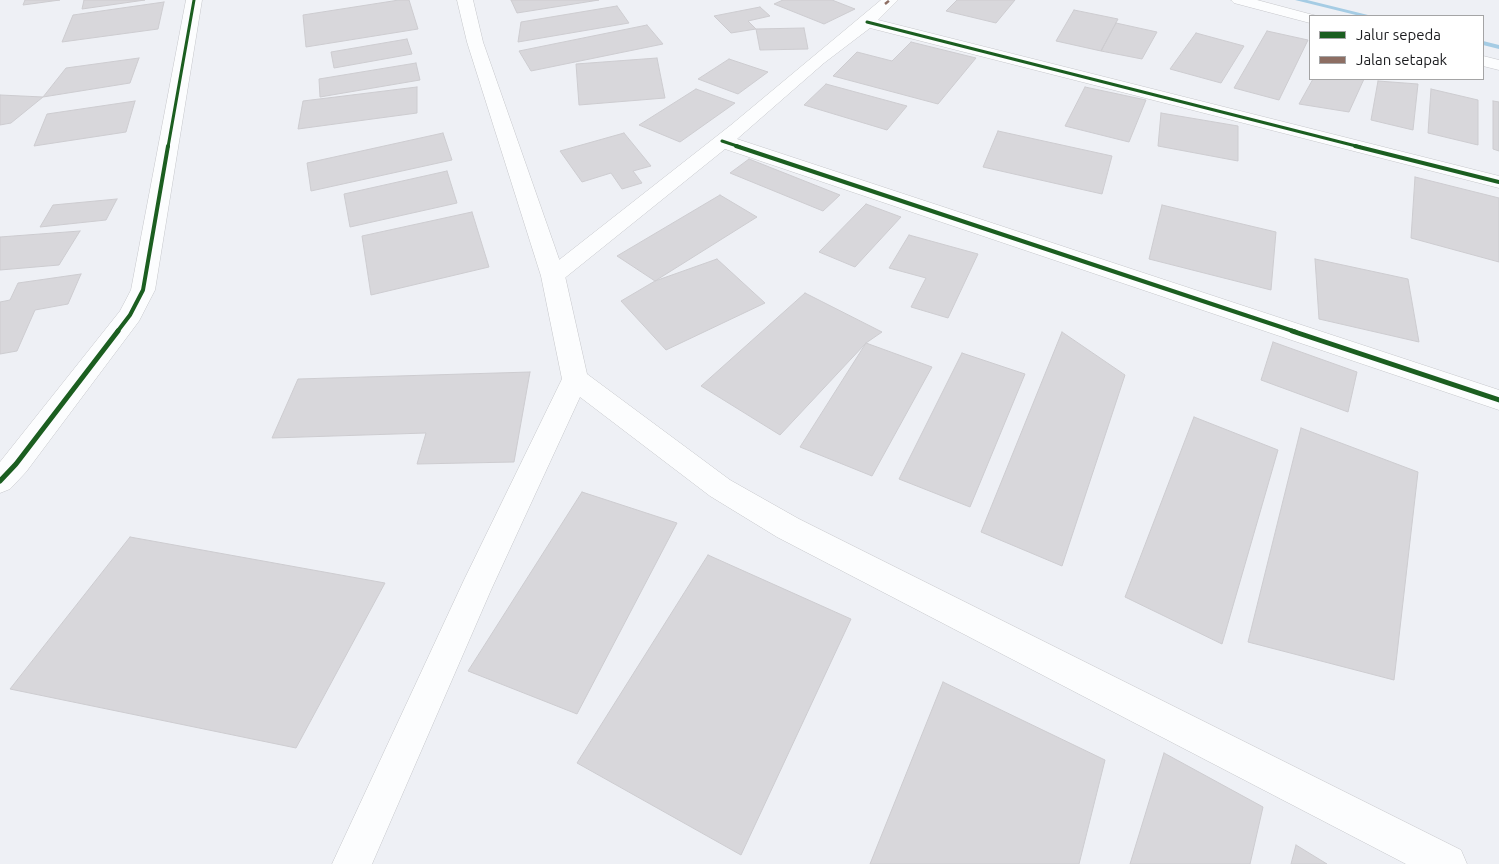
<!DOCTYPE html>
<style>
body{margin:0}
#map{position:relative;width:1499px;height:864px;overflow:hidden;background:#eef0f5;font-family:Ubuntu,sans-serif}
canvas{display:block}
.legend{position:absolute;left:1309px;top:15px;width:175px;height:65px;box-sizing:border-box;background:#fff;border:1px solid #a4a4a5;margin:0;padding:6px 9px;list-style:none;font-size:15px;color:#1b1c1f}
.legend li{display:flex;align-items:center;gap:10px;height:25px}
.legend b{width:25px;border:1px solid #a4a4a5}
</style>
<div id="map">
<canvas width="1499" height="864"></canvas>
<ul class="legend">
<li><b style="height:6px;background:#1b5e20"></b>Jalur sepeda</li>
<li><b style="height:6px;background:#8d6e63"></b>Jalan setapak</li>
</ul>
</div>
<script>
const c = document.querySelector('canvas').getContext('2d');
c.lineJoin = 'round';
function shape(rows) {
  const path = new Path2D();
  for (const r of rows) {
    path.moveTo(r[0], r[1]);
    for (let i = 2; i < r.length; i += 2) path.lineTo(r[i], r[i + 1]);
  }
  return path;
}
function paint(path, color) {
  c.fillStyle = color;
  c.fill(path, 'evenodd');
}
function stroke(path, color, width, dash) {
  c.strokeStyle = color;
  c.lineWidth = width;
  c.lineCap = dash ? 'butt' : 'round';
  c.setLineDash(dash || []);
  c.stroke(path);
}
const stream = shape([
 [1295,0,1307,0,1372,16,1360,16,1295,0],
 [1483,41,1499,45,1499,49,1483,45,1483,41]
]);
const building = shape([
 [25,0,60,0,23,5,25,0],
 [84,0,145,0,82,9,84,0],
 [399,0,409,0,418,29,306,47,303,15,399,0],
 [511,0,599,0,517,13,511,0],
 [783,0,832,0,855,9,824,24,774,4,783,0],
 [957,0,1015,0,996,23,946,11,957,0],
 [164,2,158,29,62,42,73,15,164,2],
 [617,6,629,23,518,42,521,22,617,6],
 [760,7,770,16,748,21,756,29,731,33,714,16,760,7],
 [1074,10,1118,19,1101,51,1056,41,1074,10],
 [1116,23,1157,32,1142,59,1101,51,1116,23],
 [647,25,663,44,531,71,519,51,647,25],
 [804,28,808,49,760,50,756,29,804,28],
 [1267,31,1308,40,1279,100,1234,88,1267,31],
 [1196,33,1244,46,1221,83,1170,69,1196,33],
 [407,39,412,54,334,68,331,52,407,39],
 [911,42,976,58,938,104,833,76,857,52,892,61,911,42],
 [139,58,130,83,43,97,66,68,139,58],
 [657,58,665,98,579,105,576,64,657,58],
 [729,59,768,72,738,94,698,79,729,59],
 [416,63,420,80,320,97,319,79,416,63],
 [1313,79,1364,79,1349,112,1299,104,1313,79],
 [1378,81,1418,84,1413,130,1371,120,1378,81],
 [826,84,907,106,887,130,804,105,826,84],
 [417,87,417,113,298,129,303,101,417,87],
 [1085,87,1146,100,1129,142,1065,126,1085,87],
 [696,89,735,103,680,142,639,125,696,89],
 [1431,89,1478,100,1478,145,1428,133,1431,89],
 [0,95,43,97,11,123,0,125,0,95],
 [135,101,126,132,34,146,47,114,135,101],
 [1493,101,1499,102,1499,151,1493,149,1493,101],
 [1161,113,1238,126,1238,161,1158,146,1161,113],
 [998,131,1112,156,1102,194,983,167,998,131],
 [443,133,452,160,311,191,307,163,443,133],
 [624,133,651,166,633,171,642,183,622,189,611,173,582,182,560,151,624,133],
 [749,159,840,195,823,211,730,173,749,159],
 [447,171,457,203,350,227,344,194,447,171],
 [1415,177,1499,198,1499,262,1411,238,1415,177],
 [720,195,757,217,655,281,617,256,720,195],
 [117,199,106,220,40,227,53,205,117,199],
 [866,204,901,217,855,267,819,252,866,204],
 [1162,205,1276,232,1271,290,1149,259,1162,205],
 [472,212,489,267,371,295,362,236,472,212],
 [80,231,59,265,0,270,0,237,80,231],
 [909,235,978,254,948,318,911,307,926,278,889,268,909,235],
 [717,259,765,303,666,350,621,301,655,281,717,259],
 [1315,259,1408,279,1419,342,1319,319,1315,259],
 [81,274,68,304,35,310,17,351,0,354,0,302,10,300,18,283,81,274],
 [805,293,882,332,866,343,780,435,701,386,805,293],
 [1062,332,1125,375,1062,566,981,532,1062,332],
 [1273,342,1357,372,1348,412,1261,380,1273,342],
 [866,343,932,367,872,476,800,447,866,343],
 [962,353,1025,374,970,507,899,479,962,353],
 [530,372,514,462,417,464,426,433,272,438,298,379,530,372],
 [1194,417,1278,450,1222,644,1125,597,1194,417],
 [1301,428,1418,472,1394,680,1248,642,1301,428],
 [582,492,677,523,577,714,468,671,582,492],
 [130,537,385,583,296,748,10,689,130,537],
 [708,555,851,619,741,855,577,763,708,555],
 [943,682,1105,760,1079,864,870,864,943,682],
 [1164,753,1263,807,1250,864,1130,864,1164,753],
 [1296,845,1327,864,1291,864,1296,845]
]);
const street = shape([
 [186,0,202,0,155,290,139,321,26,472,10,489,0,493,0,462,120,311,131,290,186,0],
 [881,0,898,0,878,20,1499,176,1499,188,870,28,824,63,737,139,1499,390,1499,410,725,149,561,281,553,283,545,281,541,276,545,271,731,125,881,0],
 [1231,0,1257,0,1317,16,1310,16,1310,23,1234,3,1231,0],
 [1483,56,1499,60,1499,70,1483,66,1483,56]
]);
const secondary = shape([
 [457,0,473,0,483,42,565,276,587,374,730,480,799,519,1461,850,1467,864,1406,864,777,537,710,496,580,397,491,590,372,864,332,864,464,580,562,379,541,276,467,42,457,0]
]);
const quiet = shape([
 [885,4,890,0]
]);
const cyclewayFar2 = shape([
 [867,22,1360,147],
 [722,141,740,147],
 [168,147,194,0]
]);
const cyclewayFar1 = shape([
 [736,146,1296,332],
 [1355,146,1499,182],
 [117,332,130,315,143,290,168,146]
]);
const cycleway = shape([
 [1292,331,1499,400],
 [0,481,16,464,118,331]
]);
paint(stream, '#a5cce4');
paint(building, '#d8d7db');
stroke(building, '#cdccd0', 1);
stroke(street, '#c6c7cb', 1);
stroke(secondary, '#c6c7cb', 1);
paint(street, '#fcfdfe');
paint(secondary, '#fcfdfe');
stroke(quiet, '#8d6e63', 2.5, [5, 2.5]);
stroke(cyclewayFar2, '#1b5e20', 3);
stroke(cyclewayFar1, '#1b5e20', 4);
stroke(cycleway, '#1b5e20', 5);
</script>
